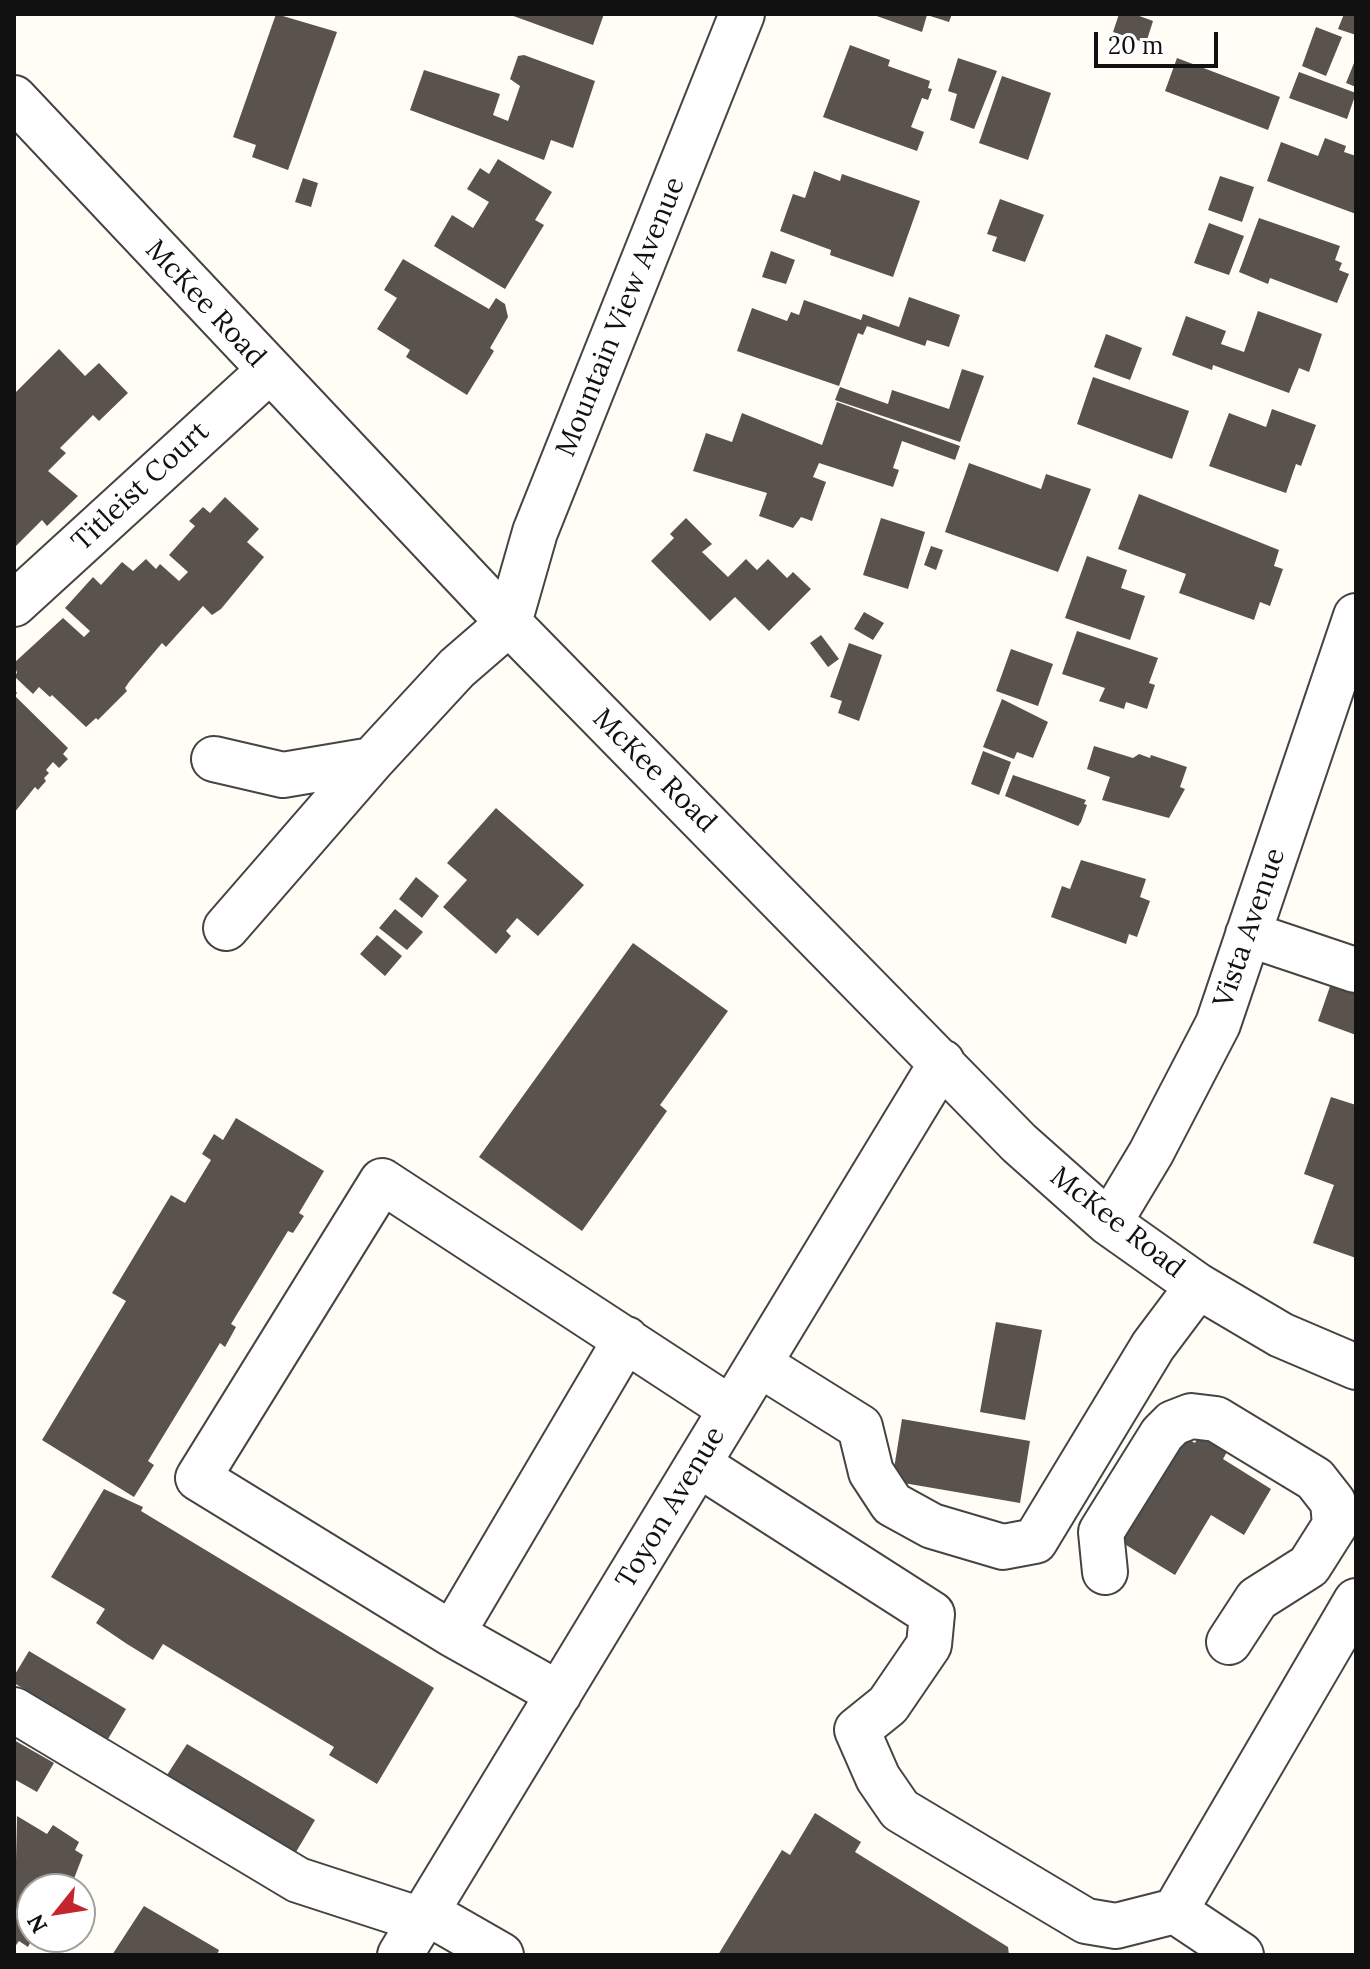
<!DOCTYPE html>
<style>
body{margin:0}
#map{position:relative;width:1370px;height:1969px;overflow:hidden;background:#fffdf5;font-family:Lora,serif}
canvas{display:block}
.frame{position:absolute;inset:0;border:16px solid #111;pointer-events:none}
.north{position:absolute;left:16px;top:1873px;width:80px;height:80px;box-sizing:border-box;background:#fff;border:2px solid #a0a0a0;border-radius:50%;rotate:240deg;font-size:22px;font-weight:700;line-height:32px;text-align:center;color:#111}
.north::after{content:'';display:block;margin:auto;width:28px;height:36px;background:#c4262e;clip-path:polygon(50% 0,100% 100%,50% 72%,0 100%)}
.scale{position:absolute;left:1094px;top:32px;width:124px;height:36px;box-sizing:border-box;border:4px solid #111;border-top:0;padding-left:10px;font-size:24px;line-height:28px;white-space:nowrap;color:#111;-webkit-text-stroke:6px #fff;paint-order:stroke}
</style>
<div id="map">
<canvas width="1370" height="1969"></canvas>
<div class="frame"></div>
<div class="north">N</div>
<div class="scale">20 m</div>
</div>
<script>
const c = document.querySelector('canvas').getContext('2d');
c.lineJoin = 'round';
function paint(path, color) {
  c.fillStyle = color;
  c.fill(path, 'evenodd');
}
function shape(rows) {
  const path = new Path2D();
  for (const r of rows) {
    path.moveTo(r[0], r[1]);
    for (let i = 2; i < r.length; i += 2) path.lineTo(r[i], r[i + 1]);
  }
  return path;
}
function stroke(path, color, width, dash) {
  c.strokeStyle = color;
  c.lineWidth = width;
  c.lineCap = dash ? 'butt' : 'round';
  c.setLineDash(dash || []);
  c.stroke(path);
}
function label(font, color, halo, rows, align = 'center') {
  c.font = font + ' Lora,serif';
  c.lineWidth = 8;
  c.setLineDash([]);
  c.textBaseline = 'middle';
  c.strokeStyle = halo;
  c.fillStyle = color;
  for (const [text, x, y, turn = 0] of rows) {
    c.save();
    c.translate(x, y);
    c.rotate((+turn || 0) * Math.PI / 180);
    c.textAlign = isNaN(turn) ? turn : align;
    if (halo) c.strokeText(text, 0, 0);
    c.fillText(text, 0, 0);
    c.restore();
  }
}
const building = shape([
 [276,14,337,32,288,170,252,157,256,145,233,137],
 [508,14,604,14,593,45],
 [871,14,952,14,949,22,927,15,922,32],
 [1119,14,1134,14,1153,21,1146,43,1113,32],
 [1344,14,1356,14,1356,35,1338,29],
 [1316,27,1342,37,1326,76,1302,66],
 [850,45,890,60,888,66,930,81,928,88,932,89,928,100,922,98,911,127,924,132,917,151,823,117],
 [524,55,595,81,573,148,551,140,544,160,410,110,424,70,500,94,493,115,508,121,520,86,510,79,518,56],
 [958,58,997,71,974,129,950,120,957,94,948,91],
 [1177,58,1280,97,1268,130,1165,91],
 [1356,58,1356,87,1346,83],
 [1299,72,1356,93,1347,119,1289,98],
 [1002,76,1051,93,1028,160,979,143],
 [1325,138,1346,146,1344,152,1356,156,1356,214,1267,181,1281,142,1318,156],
 [498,159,552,192,535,220,544,225,505,289,434,246,452,215,473,228,489,202,467,189,480,168,489,174],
 [814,171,840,181,842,174,920,201,893,277,830,255,831,250,780,231,793,194,805,198],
 [1220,176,1254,187,1242,222,1208,210],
 [303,178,318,183,311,207,295,202],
 [1000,199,1044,215,1025,262,992,251,997,237,987,234],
 [1259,218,1340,246,1335,260,1342,263,1339,270,1349,274,1337,303,1270,278,1268,284,1239,272],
 [1209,223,1244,236,1229,275,1194,263],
 [771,251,795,260,786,284,762,277],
 [403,259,489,309,496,298,505,304,508,317,490,348,494,351,467,395,406,357,410,350,377,329,397,298,384,290],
 [909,297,960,315,949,347,927,340,925,346,867,326,863,335,858,333,839,386,737,351,752,308,787,321,791,312,799,315,804,300,861,320,863,314,899,327],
 [1258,311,1322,334,1309,372,1299,368,1289,393,1213,365,1212,370,1172,355,1186,316,1226,331,1221,344,1244,352],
 [1106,334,1142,348,1130,380,1094,367],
 [59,349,85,376,99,363,128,393,99,421,93,415,60,448,66,453,48,471,78,496,47,526,42,520,14,548,14,394],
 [962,369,984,376,960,442,835,400,840,387,888,404,892,390,949,409],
 [1093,377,1189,411,1172,459,1077,424],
 [837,402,960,446,955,460,902,441,893,468,899,470,893,487,819,463,813,477,826,482,812,521,801,517,793,528,759,516,767,493,693,471,706,433,732,442,742,413,822,445],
 [1272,409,1316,425,1301,466,1296,464,1286,493,1209,466,1229,413,1266,427],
 [969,463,1041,489,1046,474,1091,489,1058,572,945,532],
 [1139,494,1279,550,1274,566,1283,569,1270,606,1260,602,1254,620,1179,593,1186,574,1118,549],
 [225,497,259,529,247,542,264,557,221,609,212,615,203,606,166,647,162,643,129,682,125,688,127,691,98,720,96,718,86,727,52,695,50,697,39,687,33,694,14,676,17,673,14,663,63,618,84,637,90,631,65,608,93,577,101,585,122,562,133,571,146,559,156,569,160,564,179,581,188,572,169,555,195,526,189,521,203,507,210,513],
 [686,518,712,544,702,552,728,577,746,559,757,570,768,559,787,578,793,572,811,589,769,631,735,597,710,621,651,561,674,538,670,534],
 [881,518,925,532,908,589,863,575],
 [931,546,943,550,936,570,924,565],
 [1087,556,1127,570,1121,588,1145,596,1130,640,1065,618],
 [864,612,884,623,873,640,854,629],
 [1077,631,1158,658,1149,683,1155,685,1147,709,1126,702,1124,709,1099,701,1105,688,1062,674],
 [821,635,839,659,828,667,810,643],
 [849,643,882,655,859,721,838,713,842,701,830,697],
 [1011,649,1053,664,1038,706,996,691],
 [14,689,17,693,15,696,68,748,63,754,68,759,59,768,53,762,46,770,49,773,44,778,46,781,38,790,35,787,14,813],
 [1002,699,1048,722,1033,758,1017,752,1014,759,983,747],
 [1094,746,1133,758,1139,754,1150,758,1151,755,1187,767,1180,787,1185,789,1169,818,1102,800,1110,777,1087,769],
 [983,751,1011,762,999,795,971,784],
 [1013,775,1086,800,1084,804,1087,805,1081,822,1078,826,1005,796],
 [496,808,584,885,538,936,517,918,506,931,511,936,496,954,443,907,467,880,447,863],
 [1081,860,1146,879,1140,897,1150,901,1137,937,1129,934,1126,944,1051,917,1062,886,1070,889],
 [416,877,439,896,422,918,399,899],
 [395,909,423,932,407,950,379,928],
 [377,935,402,956,385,976,360,954],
 [633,943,728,1011,660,1105,667,1111,582,1231,479,1157],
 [1335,972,1356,979,1356,1035,1318,1021],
 [1331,1097,1356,1105,1356,1258,1313,1243,1334,1185,1304,1174],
 [236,1118,324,1171,299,1213,304,1216,293,1233,288,1231,231,1324,236,1327,225,1347,220,1343,148,1461,154,1465,134,1497,42,1440,126,1301,112,1293,171,1195,185,1203,211,1160,202,1154,214,1134,223,1140],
 [996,1322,1042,1330,1025,1420,980,1412],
 [902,1419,1030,1441,1020,1503,892,1481],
 [1204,1426,1232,1443,1223,1459,1271,1489,1244,1535,1211,1515,1175,1575,1113,1537,1176,1432,1195,1443],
 [104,1489,143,1507,141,1511,434,1688,377,1784,329,1755,334,1747,163,1644,153,1660,127,1644,96,1623,105,1609,51,1577],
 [29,1651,126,1709,108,1739,14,1683,14,1676],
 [14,1740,54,1763,37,1792,14,1779],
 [187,1744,315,1820,296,1852,167,1775],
 [815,1813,861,1842,855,1852,1008,1947,1009,1955,718,1955,782,1850,790,1855],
 [17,1816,47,1834,53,1825,79,1842,75,1850,83,1855,72,1884,68,1881,63,1889,32,1889,33,1937,28,1947,19,1941,14,1948],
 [144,1906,219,1950,217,1955,112,1955]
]);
const minor = shape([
 [14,98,509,623,1019,1143,1109,1223,1198,1286,1281,1335,1356,1367],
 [14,604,269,371],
 [214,759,283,775,372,760,226,928],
 [372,760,457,668,509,623,535,532,742,14],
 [1248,934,1355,970],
 [1109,1223,1151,1153,1218,1024,1356,616],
 [759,1364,860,1427,871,1472,892,1504,932,1526,1003,1547,1035,1541,1153,1346,1198,1286],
 [698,1464,932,1614,929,1645,888,1705,857,1730,878,1778,900,1810,1086,1921,1116,1926,1175,1911,1356,1601],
 [1105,1572,1101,1532,1162,1434,1173,1423,1191,1416,1216,1419,1315,1479,1333,1502,1335,1525,1309,1566,1257,1599,1229,1642],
 [452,1634,626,1339],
 [559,1694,452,1634,198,1478,382,1181,731,1409],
 [14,1710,298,1880,421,1920],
 [1175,1911,1241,1955],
 [426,1912,501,1955],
 [400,1955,942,1062]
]);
const streetNames = [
 ["McKee Road",205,304,47],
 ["Mountain View Avenue",621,317,-68],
 ["Titleist Court",141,487,-43],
 ["McKee Road",654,771,45],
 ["Vista Avenue",1250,928,-71],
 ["McKee Road",1117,1223,38],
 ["Toyon Avenue",671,1508,-59]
];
paint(building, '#5a524d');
stroke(minor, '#444', 48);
stroke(minor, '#fff', 44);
label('28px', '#111', '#fff', streetNames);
</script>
